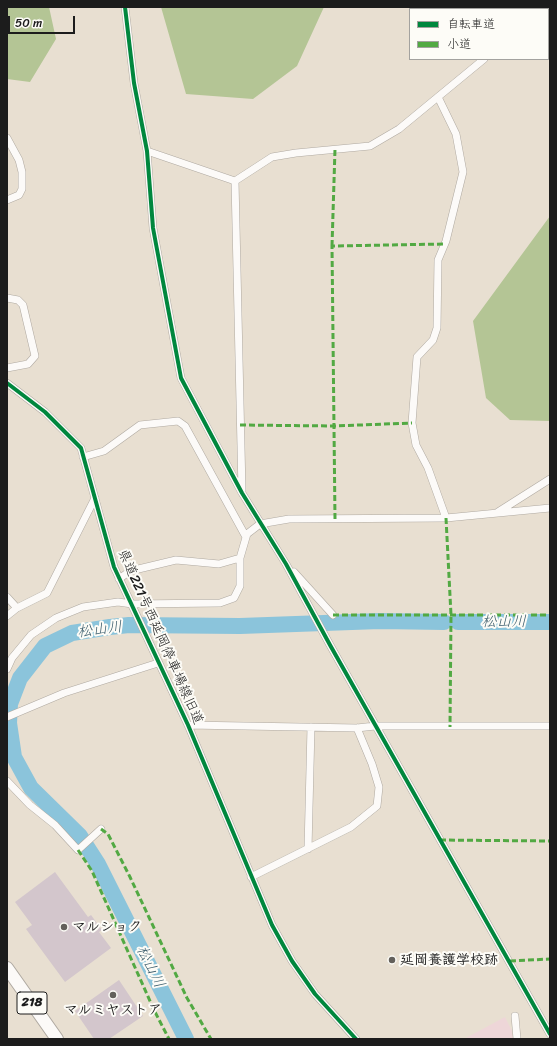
<!DOCTYPE html>
<meta charset="utf-8">
<style>
body{margin:0}
#map{position:relative;width:557px;height:1046px;overflow:hidden;background:#e8dfd1;font-family:Sriracha,"Klee One",sans-serif}
canvas{display:block}
.frame{position:absolute;inset:0;border:8px solid #1c1c1c;pointer-events:none}
.legend{position:absolute;left:409px;top:8px;width:140px;height:52px;box-sizing:border-box;background:#fdfcf7;border:1px solid #a3a29f;margin:0;padding:5px 7px;list-style:none;font-size:12px;color:#1c1c1c}
.legend li{display:flex;align-items:center;gap:8px;height:20px}
.legend b{width:20px;border:1px solid #a3a29f}
.scale{position:absolute;left:8px;top:16px;width:67px;height:18px;box-sizing:border-box;border:2px solid #1c1c1c;border-top:0;padding-left:5px;font-size:12px;line-height:14px;white-space:nowrap;color:#1c1c1c;-webkit-text-stroke:3px #fdfcf7;paint-order:stroke}
</style>
<div id="map">
<canvas width="557" height="1046"></canvas>
<div class="frame"></div>
<ul class="legend">
<li><b style="height:5px;background:#00873e"></b>自転車道</li>
<li><b style="height:5px;background:#52a943"></b>小道</li>
</ul>
<div class="scale">50 m</div>
</div>
<script>
const c = document.querySelector('canvas').getContext('2d');
c.lineJoin = 'round';
function paint(path, color) {
  c.fillStyle = color;
  c.fill(path, 'evenodd');
}
function shape(rows) {
  const path = new Path2D();
  for (const r of rows) {
    path.moveTo(r[0], r[1]);
    for (let i = 2; i < r.length; i += 2) path.lineTo(r[i], r[i + 1]);
  }
  return path;
}
function stroke(path, color, width, dash) {
  c.strokeStyle = color;
  c.lineWidth = width;
  c.lineCap = dash ? 'butt' : 'round';
  c.setLineDash(dash || []);
  c.stroke(path);
}
function label(font, color, halo, rows, align = 'center') {
  c.font = font + ' Sriracha,"Klee One",sans-serif';
  c.lineWidth = 4;
  c.setLineDash([]);
  c.textBaseline = 'middle';
  c.strokeStyle = halo;
  c.fillStyle = color;
  for (const [text, x, y, turn = 0] of rows) {
    c.save();
    c.translate(x, y);
    c.rotate((+turn || 0) * Math.PI / 180);
    c.textAlign = isNaN(turn) ? turn : align;
    if (halo) c.strokeText(text, 0, 0);
    c.fillText(text, 0, 0);
    c.restore();
  }
}
const built = shape([
 [505,1017,512,1031,513,1039,464,1039]
]);
const forest = shape([
 [7,7,49,7,56,39,30,82,7,79],
 [161,7,324,7,297,66,253,99,186,94],
 [550,216,550,421,510,420,486,398,473,321]
]);
const river = shape([
 [458,622,550,622],
 [186,1039,98,864,80,836,31,788,14,757,9,723,10,704,20,678,45,646,72,633,110,627,129,625,240,626,380,621,444,622]
]);
const building = shape([
 [55,872,88,917,91,915,102,930,99,932,111,948,65,982,26,929,32,925,15,902],
 [119,980,143,1016,109,1039,94,1039,75,1011]
]);
const minor = shape([
 [125,7,134,83,147,151,153,228,181,378,242,493,286,564,330,645,550,1034],
 [468,7,468,9],
 [548,18,550,18],
 [438,97,456,134,463,172,446,241,438,260,437,328,433,340,417,357,412,423,416,445,428,468,446,518],
 [7,138,19,160,22,172,22,189,19,195,7,200],
 [147,151,235,181],
 [235,181,242,491],
 [235,181,272,157,296,153,370,146,399,129,484,59],
 [7,298,18,300,23,305,35,356,28,364,7,368],
 [7,383,45,412,81,448,114,567,188,725,272,925,292,961,315,994,356,1039],
 [83,457,104,451,140,425,178,421,185,426,246,537],
 [498,512,550,479],
 [294,572,333,615],
 [119,579,130,571,176,560,219,564,240,558,247,534,260,524,289,519,446,518,550,508],
 [7,597,17,608,47,593,95,498],
 [7,616,17,608],
 [7,669,12,658,31,635,56,618,83,607,118,602,132,604,220,603,234,598,240,586,240,558],
 [7,717,64,693,158,663],
 [188,725,357,728,375,726,550,726],
 [7,781,30,805,55,825,78,850,101,829],
 [308,849,311,727],
 [251,877,351,827,377,806,379,787,372,764,357,728],
 [515,1016,517,1039]
]);
const trunk = shape([
 [7,968,57,1039]
]);
const quiet = shape([
 [332,246,335,149],
 [240,425,334,426,412,423],
 [446,518,451,615,450,727],
 [335,519,332,246,445,244],
 [333,615,550,615],
 [101,829,108,834,130,877,187,998,211,1039],
 [440,840,550,841],
 [78,850,92,871,154,1010,169,1039],
 [510,961,550,959]
]);
const cycleway = shape([
 [125,7,134,83,147,151,153,228,181,378,242,493,286,564,330,645,550,1034],
 [7,383,45,412,81,448,114,567,188,725,272,925,292,961,315,994,356,1039]
]);
const markers = [
 [64,927,4,"#63605b"],
 [392,960,4,"#63605b"],
 [113,995,4,"#63605b"]
];
const shields = [
 [32,1003,30]
];
const shieldNames = [
 ["218",32,1003]
];
const streetNames = [
 ["県道221号西延岡停車場線旧道",160,637,66]
];
const poiNames = [
 ["マルショク",72,927],
 ["延岡養護学校跡",400,960],
 ["マルミヤストア",113,1010,"center"]
];
const waterNames = [
 ["松山川",504,622],
 ["松山川",100,630,-7],
 ["松山川",150,967,64]
];
paint(built, '#eed6d8');
paint(forest, '#b4c595');
stroke(river, '#8bc4db', 16);
paint(building, '#d3c6cc');
stroke(minor, '#afa9a1', 8);
stroke(trunk, '#afa9a1', 14);
stroke(minor, '#fcfaf8', 7);
stroke(trunk, '#fcfaf8', 12);
stroke(quiet, '#52a943', 3, [6, 3]);
stroke(cycleway, '#00873e', 4);
for (const [x, y, r, color] of markers) {
  const dot = new Path2D();
  dot.arc(x, y, r, 0, 2 * Math.PI);
  c.fillStyle = color;
  c.fill(dot);
  stroke(dot, '#fdfcf7', 1.5);
}
for (const [x, y, w] of shields) {
  const box = new Path2D();
  box.roundRect(x - w / 2, y - 11, w, 22, 3);
  c.fillStyle = '#fdfcf7';
  c.fill(box);
  stroke(box, '#1c1c1c', 1);
}
label('bold 13px', '#1c1c1c', null, shieldNames);
label('14px', '#1c1c1c', '#fdfcf7', streetNames);
label('bold 14px', '#1c1c1c', '#fdfcf7', poiNames, 'left');
label('italic 15px', '#385a6a', '#fdfcf7', waterNames);
</script>
